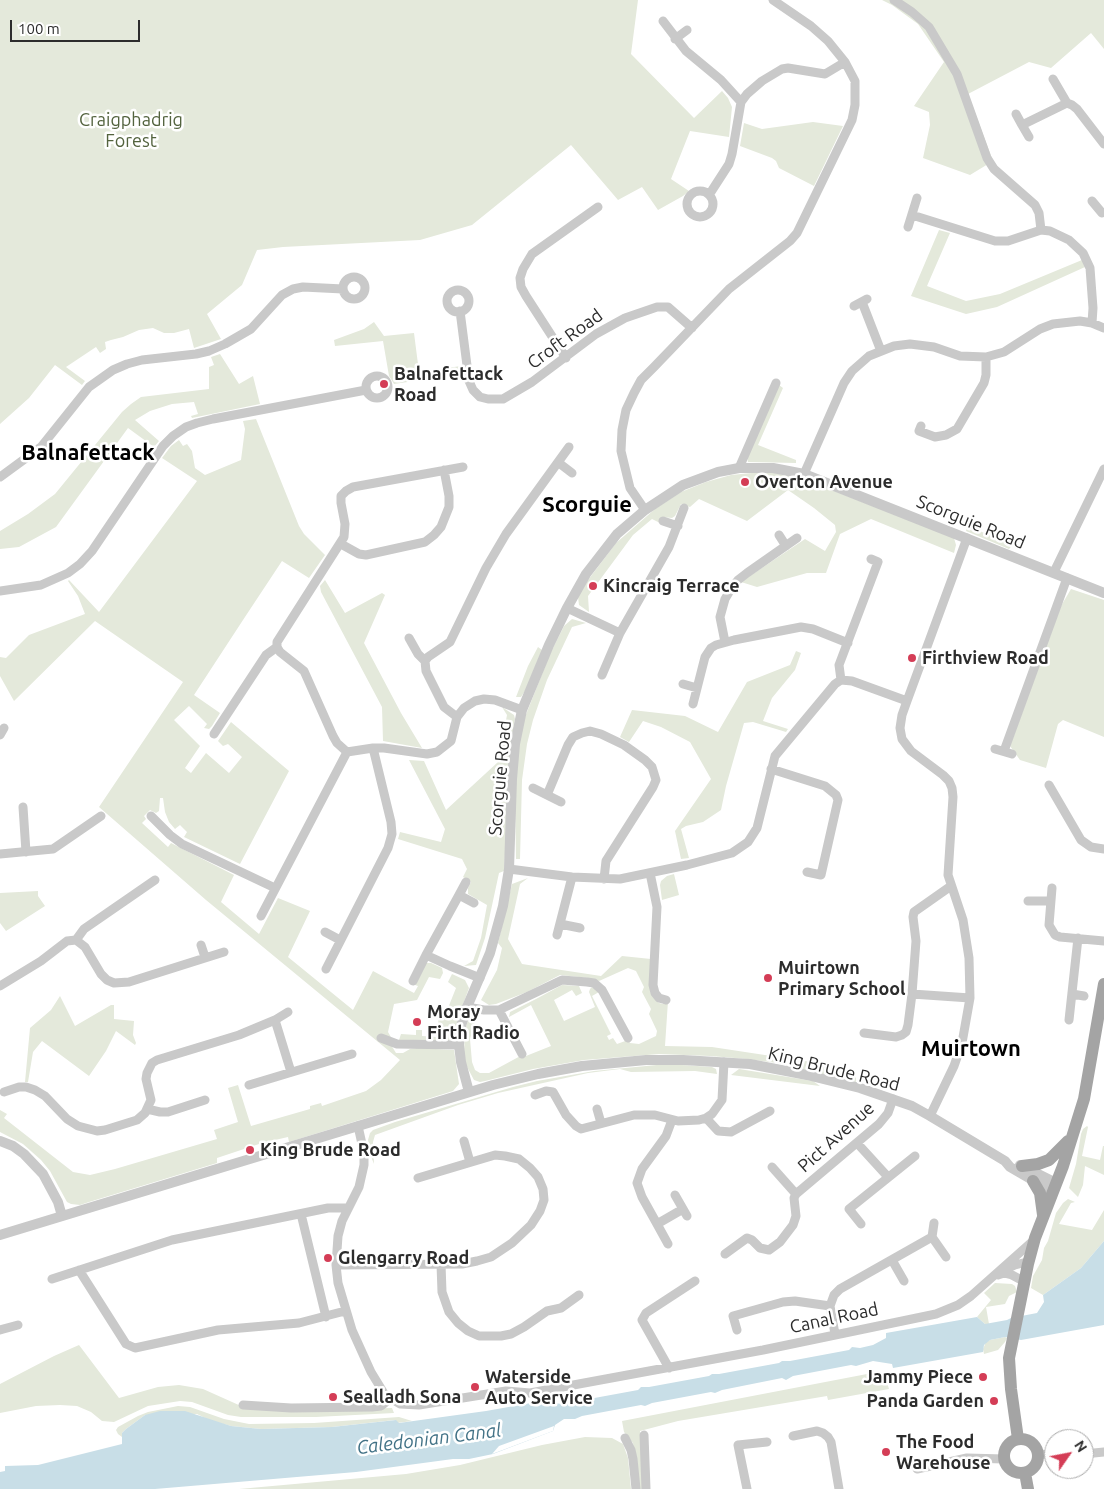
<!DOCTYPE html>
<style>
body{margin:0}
#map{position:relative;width:1104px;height:1489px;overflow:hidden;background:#fff;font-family:Ubuntu,sans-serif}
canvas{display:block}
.north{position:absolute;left:1044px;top:1429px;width:50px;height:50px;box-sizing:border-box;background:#fff;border:1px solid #ababab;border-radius:50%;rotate:57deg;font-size:14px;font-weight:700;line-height:20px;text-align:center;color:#2c2c2c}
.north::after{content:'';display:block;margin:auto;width:18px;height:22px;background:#d43d56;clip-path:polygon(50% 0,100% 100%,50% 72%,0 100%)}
.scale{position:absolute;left:10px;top:20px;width:130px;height:22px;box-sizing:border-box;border:2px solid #2c2c2c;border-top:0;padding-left:6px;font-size:15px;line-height:18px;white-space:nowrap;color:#2c2c2c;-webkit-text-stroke:4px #fff;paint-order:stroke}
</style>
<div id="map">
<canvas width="1104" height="1489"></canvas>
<div class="north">N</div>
<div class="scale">100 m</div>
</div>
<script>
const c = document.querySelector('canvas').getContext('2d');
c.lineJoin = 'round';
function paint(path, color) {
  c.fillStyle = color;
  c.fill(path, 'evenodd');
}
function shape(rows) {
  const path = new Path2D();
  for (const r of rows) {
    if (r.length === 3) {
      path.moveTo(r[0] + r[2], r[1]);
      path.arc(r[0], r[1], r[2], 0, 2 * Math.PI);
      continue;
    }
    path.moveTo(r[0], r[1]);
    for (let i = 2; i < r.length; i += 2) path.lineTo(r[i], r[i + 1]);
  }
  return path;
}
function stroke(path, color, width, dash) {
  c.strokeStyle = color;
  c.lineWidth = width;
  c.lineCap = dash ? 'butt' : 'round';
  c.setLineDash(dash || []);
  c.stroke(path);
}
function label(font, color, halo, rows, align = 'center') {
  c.font = font + ' Ubuntu,sans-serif';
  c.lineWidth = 5;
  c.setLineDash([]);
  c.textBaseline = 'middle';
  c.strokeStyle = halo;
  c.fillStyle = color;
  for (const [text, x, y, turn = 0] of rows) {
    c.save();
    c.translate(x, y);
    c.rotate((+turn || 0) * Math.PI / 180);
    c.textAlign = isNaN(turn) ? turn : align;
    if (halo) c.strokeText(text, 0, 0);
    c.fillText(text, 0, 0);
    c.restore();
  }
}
const green = shape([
 [0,0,638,0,631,54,694,118,722,91,728,98,732,107,729,137,690,131,671,179,689,191,683,196,658,210,642,187,618,200,571,145,472,225,420,240,283,247,257,250,242,285,207,314,221,339,194,348,189,329,174,333,164,333,153,328,139,330,123,337,111,340,105,342,106,349,100,353,96,347,66,367,85,381,82,385,55,365,29,398,0,424],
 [882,0,1104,0,1104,49,1091,33,1051,68,1029,62,968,94,993,161,970,175,923,158,930,125,929,112,914,106,944,62,918,24,892,5],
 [813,122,843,126,814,186,779,168,776,161,772,158,740,146,744,123,762,129],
 [939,230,950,233,927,286,966,301,1000,294,1082,260,1085,267,997,307,966,314,911,296],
 [374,322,384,336,414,333,419,372,461,366,462,374,394,384,389,376,383,341,335,346,334,340,364,329],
 [220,354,239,384,253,376,260,404,192,418,191,416,198,414,194,402,172,404,150,411,135,420,159,441,154,447,128,428,56,527,19,547,0,549,0,531,28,514,55,494,122,412,131,404,141,397,209,389,209,367,214,365,211,357],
 [779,385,783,388,758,445,796,460,796,463,748,462,747,456],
 [256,419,299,526,304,534,325,555,309,578,282,561,243,620,194,695,220,713,212,726,209,729,204,728,207,724,189,706,174,720,200,746,185,768,191,773,206,753,229,773,242,757,228,744,223,746,218,741,231,722,289,771,240,864,184,837,187,832,180,825,175,829,169,822,165,812,163,798,160,798,159,811,156,813,150,810,144,816,146,819,142,823,168,847,171,843,234,875,221,902,259,934,278,898,310,911,288,957,353,1010,373,971,414,993,418,986,415,985,426,963,431,963,442,968,443,973,440,979,429,977,417,1000,394,1004,388,1032,392,1039,391,1045,396,1053,403,1053,410,1049,418,1048,454,1050,459,1084,453,1091,289,1142,288,1137,262,1143,217,1158,217,1163,89,1202,80,1205,71,1204,67,1202,50,1171,41,1160,23,1144,0,1132,0,1110,7,1114,4,1118,73,1172,90,1175,115,1169,217,1139,214,1130,238,1122,228,1088,238,1085,251,1126,310,1109,310,1106,321,1103,322,1106,366,1091,381,1080,400,1060,206,900,99,807,183,682,95,621,14,701,0,676,0,657,6,658,29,635,85,614,78,596,68,581,69,580,99,612,197,481,162,458,171,446,179,440,183,446,187,444,192,451,195,468,205,475,241,460,245,429,243,421],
 [762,472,775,473,806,480,954,538,956,545,954,553,871,519,840,534,826,573,807,573,757,587,741,582,805,539,825,551,836,532,835,525,814,508,788,490,747,521,699,499,690,507,681,504,675,516,672,518,663,517,660,523,652,519,633,535,588,596,589,612,579,605,578,597,585,584,616,543,655,509,681,492,706,482,731,475],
 [967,526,1012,544,1010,548,1009,549,966,531],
 [325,580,345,613,382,593,385,595,364,643,401,713,422,748,383,741,382,707,321,592,320,586],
 [1071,589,1104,600,1104,737,1063,720,1058,724,1046,768,1020,760,1010,746,1061,606],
 [572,619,586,623,572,627,547,680,533,720,527,744,522,780,520,859,516,859,515,793,519,744,525,717,550,654,564,626],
 [538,647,542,650,525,691,521,697,516,697,528,666],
 [796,651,801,653,795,670,772,698,763,721,788,729,786,732,753,722,744,723,726,786,721,810,703,822,686,826,681,829,689,858,681,859,675,831,711,779,690,742,661,727,643,721,629,742,620,737,632,710,685,716,718,732,747,682,790,665],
 [502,707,514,715,515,719,512,736,504,871,499,873,485,938,476,965,464,966,473,961,481,938,487,905,468,894,468,888,471,882,463,877,467,869,462,859,398,839,400,832,441,842,445,829,409,760,424,761,446,810,498,762,507,715],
 [674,874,679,895,662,900,660,885,661,881,667,876],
 [528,878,520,884,508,939,522,964,601,976,622,956,651,959,649,982,651,993,659,1003,663,1004,668,1001,665,1046,712,1047,811,1062,846,1072,856,1076,856,1082,777,1063,747,1059,710,1056,659,1054,584,1060,533,1069,485,1081,480,1082,474,1080,466,1065,464,1053,465,1030,468,1020,476,1018,470,1039,472,1062,475,1070,480,1073,489,1073,524,1054,526,1056,551,1046,531,1005,509,1017,510,1012,536,999,562,985,579,986,582,993,576,996,572,990,554,1000,564,1021,595,1007,589,992,590,989,592,987,599,992,592,996,611,1034,607,1036,609,1040,613,1038,617,1044,628,1040,630,1043,639,1044,656,1036,657,1031,649,1014,651,1009,642,992,644,987,636,971,628,968,599,981,588,978,560,975,527,992,496,1004,489,1005,481,1000,497,970,502,948,498,943,512,884],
 [38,891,38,896,45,906,6,931,0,923,0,893],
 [452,974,465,980,469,988,458,1018,454,1038,449,1040,449,1043,399,1040,401,1034,416,1035,416,1030,422,1030,422,1036,437,1037,439,1014,446,1013,456,988,448,982],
 [60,996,75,1026,111,1005,114,1005,114,1019,134,1021,133,1035,136,1043,135,1045,116,1031,106,1051,89,1076,42,1041,33,1052,28,1082,25,1082,30,1028,51,1010],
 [667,1064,712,1067,716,1069,717,1074,695,1071,631,1072,620,1069,588,1073,498,1093,458,1105,375,1135,373,1142,374,1164,372,1159,368,1140,370,1133,373,1130,395,1122,513,1087,537,1081,594,1071],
 [739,1069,813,1081,820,1086,731,1075],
 [1087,1126,1088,1127,1082,1156,1100,1160,1103,1146,1104,1146,1104,1175,1085,1166,1083,1185,1078,1197,1069,1188,1076,1164,1081,1134,1083,1129],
 [1068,1199,1075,1202,1071,1203,1059,1224,1092,1230,1104,1210,1104,1241,1081,1268,1043,1295,1031,1288,1033,1276,1042,1260,1044,1248,1048,1241,1056,1213,1063,1203],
 [995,1283,1012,1284,1015,1286,1017,1292,1009,1296,1005,1304,986,1307,989,1324,985,1324,977,1317,991,1300,984,1293],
 [1005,1337,1007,1338,1005,1342,998,1350,984,1354,983,1349,986,1342,990,1340],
 [79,1345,119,1398,158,1387,179,1385,203,1389,241,1406,361,1409,390,1408,392,1408,394,1413,316,1417,241,1417,228,1415,192,1402,180,1401,148,1406,114,1422,102,1421,91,1412,77,1406,60,1405,36,1406,0,1413,0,1384,54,1356],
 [867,1374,890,1375,893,1381,887,1382,889,1389,828,1400,827,1396,678,1421,640,1431,643,1489,639,1489,633,1443,624,1432,622,1421],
 [178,1406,190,1407,224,1419,249,1424,314,1423,399,1417,412,1421,397,1423,395,1420,332,1427,261,1429,231,1426,209,1420,197,1414,145,1415,126,1429,122,1433,122,1437,118,1434,116,1430,118,1427,138,1416,148,1412],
 [585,1437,612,1438,623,1444,628,1458,631,1489,239,1489,406,1474,460,1465,542,1445]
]);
const water = shape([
 [1104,1241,1104,1325,1021,1340,1005,1337,990,1340,984,1345,983,1352,893,1368,892,1364,873,1361,856,1366,851,1365,793,1376,786,1380,782,1378,722,1390,715,1393,711,1392,652,1403,645,1406,641,1405,582,1416,575,1419,564,1419,555,1425,553,1431,493,1454,469,1459,453,1459,356,1472,155,1489,0,1489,0,1472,5,1471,5,1466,38,1465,122,1444,122,1433,126,1429,145,1415,160,1411,185,1411,231,1426,261,1429,332,1427,396,1420,399,1423,486,1411,548,1400,554,1403,562,1404,568,1403,571,1400,578,1401,638,1390,641,1387,649,1387,709,1376,712,1374,719,1374,779,1363,782,1361,790,1361,849,1350,852,1347,860,1348,873,1345,886,1338,886,1333,926,1326,977,1317,985,1324,1007,1320,1011,1318,1037,1313,1044,1302,1043,1295,1081,1268]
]);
const pier = shape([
 [554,1426,553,1431,492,1454,499,1446]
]);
const minor = shape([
 [894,0,912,12,929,27,957,74,987,158,994,169,1035,205,1039,213,1041,230],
 [663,21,686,51,721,80,741,102],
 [675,39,687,30],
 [1053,79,1067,103,1072,105,1077,109,1104,144],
 [1016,114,1022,125,1067,103],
 [1022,125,1029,137],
 [700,204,13],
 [709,195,729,164,732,154,741,102,747,94,762,81,782,69,788,68,825,74,845,62],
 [1092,201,1102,213],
 [912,215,995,241,1008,241,1041,230,1050,231,1069,240,1083,253,1090,268,1093,308,1092,323],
 [908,227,917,198],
 [354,288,11],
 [458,301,11],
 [862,302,881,351],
 [854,306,867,299],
 [460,311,469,381,473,390,480,397,488,399,503,399,532,382,596,334,625,318,657,307,668,307,692,328],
 [566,358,526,296,521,287,520,278,523,269,532,254,598,207],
 [377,387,11],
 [921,426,919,431,935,437,946,435,957,429,984,383,986,375,986,357],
 [559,463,572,473],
 [739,468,776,383],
 [804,474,844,383,852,371,869,356,894,346,910,344,934,347,960,356,986,357,1004,352,1040,329,1053,324,1080,321,1092,323,1104,328],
 [0,477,41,447,89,387,113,370,127,364,142,360,196,354,209,351,225,344,251,329,282,295,293,289,303,287,343,289],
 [645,510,630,488,621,451,622,430,626,410,634,393,641,380,654,367,729,289,790,241,797,233,852,120,855,105,855,81,845,62,828,41,811,26,773,0],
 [663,521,678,526],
 [779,535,786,546],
 [341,544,359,554,366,555,425,542,434,535,441,527,449,507,449,496,444,470],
 [1054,572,1104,469],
 [0,591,41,585,68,573,80,564,92,551,163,446,173,436,186,427,197,423,213,419,366,390],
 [567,608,620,633,669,547,684,508],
 [409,638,418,654,425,661],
 [725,642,720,617,725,599,731,589,738,580,747,573,797,538],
 [602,675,620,633],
 [841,680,839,665,878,562,871,559],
 [683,684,697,688],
 [693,704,705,657,711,648,716,645,734,640,801,627,813,629,848,643],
 [457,717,444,707,426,671,425,661,428,657,450,642,486,568,506,534,569,447],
 [214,734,266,655,277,647],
 [0,735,4,728],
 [995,749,1012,754],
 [1004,751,1067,578],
 [347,752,337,743,333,736,304,671,280,652,277,647,277,642,344,537,345,524,341,503,341,496,346,491,353,487,463,467],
 [347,752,373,748,384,748,427,754,437,752,451,741,457,717,464,708,475,701,484,699,495,700,522,710],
 [771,769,825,786,836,795,838,800,821,875,807,872],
 [1049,785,1081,840,1091,847,1104,849],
 [533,788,547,795,568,745,573,737,582,733,590,731,601,734,624,745,645,760,652,767,656,780,653,787,606,861,604,879],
 [547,795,561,802],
 [23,807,26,852],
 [151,816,170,835,182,844,275,888],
 [0,854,53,849,101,816],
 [509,869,572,877,620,879,687,865,732,853,748,842,757,828,775,756,835,684,841,680,852,681,907,701],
 [650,873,657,907,653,985,655,993,659,998,666,1000],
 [951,886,914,912,913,917,916,941,912,994,970,998],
 [1052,888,1049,925,1055,935,1060,937,1104,941],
 [459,895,466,882],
 [1028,901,1051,901],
 [474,903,459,895,426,955,450,966,480,978],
 [261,916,347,752],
 [560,924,580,928],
 [325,932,340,940],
 [557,935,572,877],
 [76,940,85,947,101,974,107,980,114,983,129,982,224,952],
 [201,945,205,957],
 [326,969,388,848,392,834,391,822,373,748],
 [413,981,426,955],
 [0,986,41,961,67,941,76,940,84,929,155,880],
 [1072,994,1084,996],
 [467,1007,484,1010,499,1010,562,980,587,982,594,983,602,990,628,1038],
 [499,1010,522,1054],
 [275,1020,288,1012],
 [1069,1020,1078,938],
 [864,1033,896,1037,902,1035,906,1032,908,1025,912,994],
 [381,1038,397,1044,459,1045],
 [249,1085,352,1054],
 [4,1092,19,1087,26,1087,35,1090,45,1096,67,1119,78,1126,97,1131,105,1130,137,1120,145,1113,151,1100,146,1079,147,1073,152,1063,157,1060,239,1035,275,1020,291,1072],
 [535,1095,546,1091,553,1092,566,1115,576,1126,581,1129,634,1115,655,1115,678,1121,699,1120,706,1118,712,1114,722,1100,724,1062],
 [147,1109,160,1112,168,1112,205,1100],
 [597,1109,601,1123],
 [930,1116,954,1066,962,1043,970,998,969,958,963,920,948,875,953,797,952,788,949,781,943,775,911,751,902,739,900,728,902,715,907,701,967,538],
 [706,1118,718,1131,731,1132,770,1111],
 [672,1120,666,1136,642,1169,637,1183,642,1197,657,1224,683,1209],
 [358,1126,364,1153,364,1165,359,1187,342,1221,338,1236,336,1265,338,1283,352,1330,371,1372,385,1395,400,1404,419,1405,506,1391,530,1393,763,1350,936,1314,958,1305,971,1296,1034,1240],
 [464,1141,470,1162],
 [857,1143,888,1177],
 [772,1167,796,1194],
 [675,1195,687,1216],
 [301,1214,326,1317],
 [657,1224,668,1244],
 [861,1224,849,1209,915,1156],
 [932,1237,934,1223],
 [725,1254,747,1238,752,1240,760,1248,769,1250,780,1242,793,1225,796,1216,794,1198,796,1194,879,1124,888,1113,893,1099],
 [892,1260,904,1281],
 [441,1264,442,1292,449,1312,458,1323,468,1331,479,1336,501,1336,511,1334,524,1327,547,1311,561,1308,579,1295],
 [336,1265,462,1264,477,1261,491,1257,512,1243,531,1225,540,1211,544,1200,543,1189,538,1177,530,1168,519,1159,505,1156,495,1155,418,1178],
 [79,1270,126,1344,135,1348,218,1330,299,1323,345,1311],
 [1004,1270,1015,1265,1023,1263,1028,1264],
 [998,1275,1004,1273,1012,1275,1025,1282],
 [52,1279,172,1240,328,1208,348,1208],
 [0,1330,18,1325],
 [737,1330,733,1316,783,1302,795,1301,830,1306],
 [835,1334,830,1306,834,1295,840,1289,932,1237,946,1257],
 [669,1368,642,1320,646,1313,695,1281],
 [243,1405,291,1408,372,1407,381,1406,390,1399],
 [644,1435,646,1489],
 [793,1436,817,1431,823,1433,828,1437,831,1442,839,1489],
 [625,1438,631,1450,633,1459,636,1489],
 [1039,1454,1054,1455],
 [1084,1454,1104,1452],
 [917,1469,967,1458,1004,1459],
 [747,1489,738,1445,767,1442]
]);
const tertiary = shape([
 [469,1092,461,1062,459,1045,461,1026,467,1007,490,953,503,906,509,869,512,779,515,744,522,710,549,645,567,608,586,574,617,534,645,510,683,485,718,472,739,468,773,468,804,474,1104,593],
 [0,1141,13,1146,24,1154,43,1174,58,1202,62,1216],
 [1020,1165,1056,1183],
 [0,1235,493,1085,538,1074,582,1066,646,1060,683,1060,750,1064,807,1075,860,1088,912,1106,930,1116,1005,1161,1010,1167,1053,1192]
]);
const primary = shape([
 [1022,1166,1038,1164,1049,1160,1068,1141],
 [1033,1181,1040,1193,1043,1215],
 [1021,1456,17],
 [1018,1439,1011,1389,1009,1358,1028,1264,1035,1238,1063,1166,1084,1099,1104,984],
 [1025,1473,1028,1489]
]);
const markers = [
 [384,384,5,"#d43d56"],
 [745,482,5,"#d43d56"],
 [593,586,5,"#d43d56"],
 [912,658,5,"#d43d56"],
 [768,978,5,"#d43d56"],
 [417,1022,5,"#d43d56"],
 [250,1150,5,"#d43d56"],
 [328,1258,5,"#d43d56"],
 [983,1377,5,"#d43d56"],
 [475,1387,5,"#d43d56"],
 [333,1397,5,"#d43d56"],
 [994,1401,5,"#d43d56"],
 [886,1452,5,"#d43d56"]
];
const parkNames = [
 ["Craigphadrig",131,120],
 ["Forest",131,141]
];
const streetNames = [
 ["Croft Road",565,339,-36],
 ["Scorguie Road",971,522,22],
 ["Scorguie Road",500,778,-85],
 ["King Brude Road",834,1069,14],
 ["Pict Avenue",836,1137,-42],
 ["Canal Road",834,1318,-12]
];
const poiNames = [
 ["Balnafettack",394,374],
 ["Road",394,395],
 ["Overton Avenue",755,482],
 ["Kincraig Terrace",603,586],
 ["Firthview Road",922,658],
 ["Muirtown",778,968],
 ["Primary School",778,989],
 ["Moray",427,1012],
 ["Firth Radio",427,1033],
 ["King Brude Road",260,1150],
 ["Glengarry Road",338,1258],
 ["Waterside",485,1377],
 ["Auto Service",485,1398],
 ["Jammy Piece",973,1377,"right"],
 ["Sealladh Sona",343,1397],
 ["Panda Garden",984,1401,"right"],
 ["The Food",896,1442],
 ["Warehouse",896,1463]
];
const waterNames = [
 ["Caledonian Canal",429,1439,-7]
];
const districtNames = [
 ["Balnafettack",88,453],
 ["Scorguie",587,505],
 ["Muirtown",971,1049]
];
paint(green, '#e4e9db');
paint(water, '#c8dee7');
paint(pier, '#fff');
stroke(minor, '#c9c9c9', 9);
stroke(tertiary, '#c9c9c9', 10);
stroke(primary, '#a4a4a4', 12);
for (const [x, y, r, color] of markers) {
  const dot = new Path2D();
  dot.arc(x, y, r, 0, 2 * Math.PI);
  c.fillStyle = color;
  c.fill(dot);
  stroke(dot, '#fff', 2);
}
label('18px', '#53633e', '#fff', parkNames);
label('18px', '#2c2c2c', '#fff', streetNames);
label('bold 18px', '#2c2c2c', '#fff', poiNames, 'left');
label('italic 19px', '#427286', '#fff', waterNames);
label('bold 22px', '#000', '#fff', districtNames);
</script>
